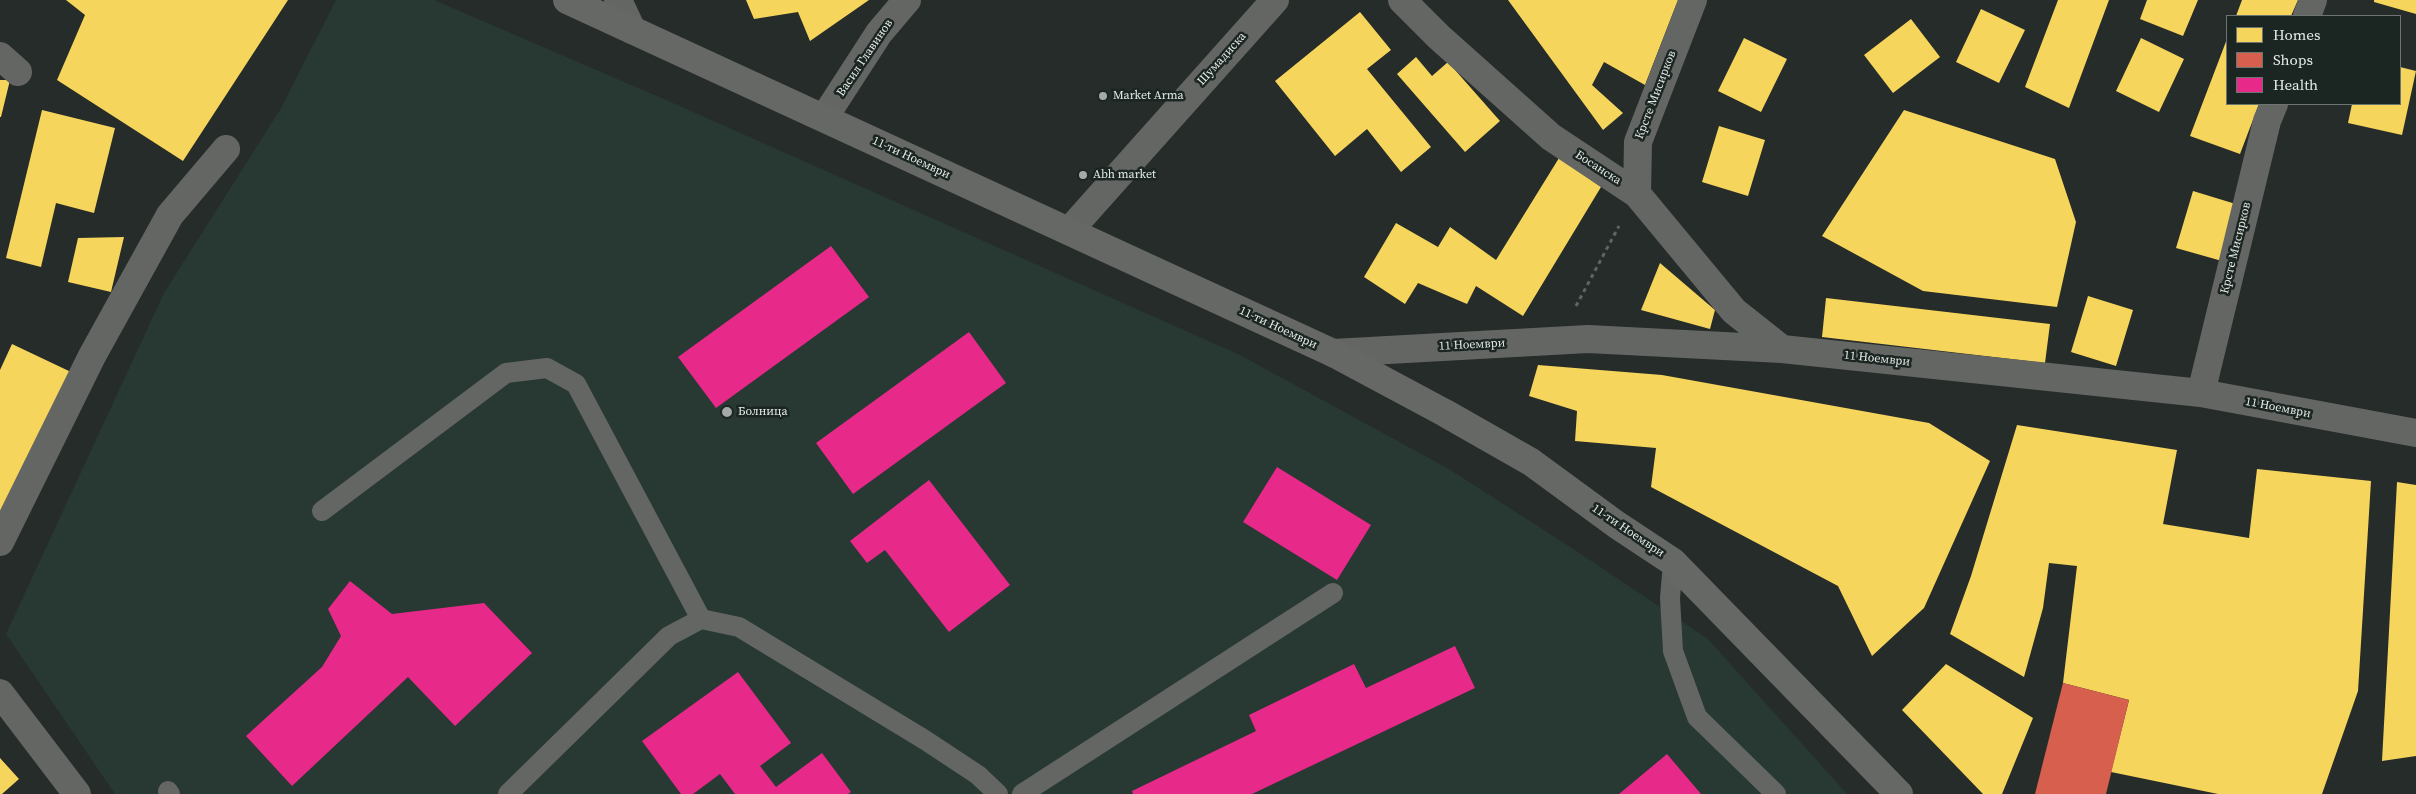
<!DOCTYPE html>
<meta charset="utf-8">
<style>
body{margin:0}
#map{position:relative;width:2416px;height:794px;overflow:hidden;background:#262c29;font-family:"Source Serif 4",serif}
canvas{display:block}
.legend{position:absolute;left:2226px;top:15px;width:175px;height:90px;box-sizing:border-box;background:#1b2521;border:1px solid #6c7571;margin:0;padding:6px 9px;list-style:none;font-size:15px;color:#e5ece9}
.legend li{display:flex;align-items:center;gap:10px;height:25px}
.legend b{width:25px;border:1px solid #6c7571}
</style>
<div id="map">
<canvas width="2416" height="794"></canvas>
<ul class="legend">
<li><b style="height:14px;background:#f6d55c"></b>Homes</li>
<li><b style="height:14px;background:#d6604d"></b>Shops</li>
<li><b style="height:14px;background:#e7298a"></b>Health</li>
</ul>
</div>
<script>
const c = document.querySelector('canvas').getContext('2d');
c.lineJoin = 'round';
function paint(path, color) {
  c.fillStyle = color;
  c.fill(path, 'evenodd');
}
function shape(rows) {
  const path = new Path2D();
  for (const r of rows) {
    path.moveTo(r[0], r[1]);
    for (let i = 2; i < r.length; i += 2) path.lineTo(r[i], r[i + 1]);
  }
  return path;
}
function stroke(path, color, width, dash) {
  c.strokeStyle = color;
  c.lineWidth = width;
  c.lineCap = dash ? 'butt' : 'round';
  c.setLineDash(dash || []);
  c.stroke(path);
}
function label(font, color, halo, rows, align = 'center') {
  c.font = font + ' "Source Serif 4",serif';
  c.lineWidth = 5;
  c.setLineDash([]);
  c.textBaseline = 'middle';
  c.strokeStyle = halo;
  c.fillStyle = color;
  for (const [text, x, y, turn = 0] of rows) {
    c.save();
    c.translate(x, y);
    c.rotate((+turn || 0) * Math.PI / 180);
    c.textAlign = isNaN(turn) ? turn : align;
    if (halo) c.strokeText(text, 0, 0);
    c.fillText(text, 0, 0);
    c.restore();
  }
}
const built = shape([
 [336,0,434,0,673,103,1240,355,1449,469,1578,552,1708,639,1847,794,115,794,6,634,164,293,281,108]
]);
const homes = shape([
 [66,0,288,0,183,161,57,80,85,15],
 [746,0,869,0,810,41,798,12,754,19],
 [1508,0,1678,0,1645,85,1604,62,1592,85,1623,113,1603,130],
 [2058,0,2109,0,2069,108,2025,87],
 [2147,0,2198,0,2183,36,2140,19],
 [2242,0,2298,0,2291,16,2236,16],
 [2374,0,2416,0,2416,14,2374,2],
 [1981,9,2025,30,1999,83,1956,62],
 [1360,12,1391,50,1367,69,1431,147,1401,172,1367,129,1335,156,1275,81],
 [1911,19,1940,57,1893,93,1864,55],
 [1744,38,1787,59,1761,112,1718,91],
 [2141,38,2184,59,2159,112,2116,91],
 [2227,39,2227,104,2259,104,2240,154,2190,136],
 [1416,57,1432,76,1448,62,1500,121,1465,152,1397,74],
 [2400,67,2416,71,2402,135,2348,123,2352,104,2400,104],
 [0,80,10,80,1,117,0,117],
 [42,110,115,128,94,213,56,203,41,267,6,258],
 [1904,110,2055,159,2076,222,2057,307,1923,291,1822,236],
 [1719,126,1765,140,1748,196,1702,182],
 [1559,158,1601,187,1523,316,1476,286,1467,304,1418,283,1405,304,1364,277,1396,223,1438,247,1450,227,1496,260],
 [2193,191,2239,205,2222,261,2176,248],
 [124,237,111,292,68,282,78,238],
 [1660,263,1715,310,1710,329,1641,310],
 [2088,296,2133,310,2116,366,2071,352],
 [1826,298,2050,324,2045,363,1822,337],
 [12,344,71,372,0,526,0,370],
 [1538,365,1662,375,1929,423,1990,461,1924,608,1872,656,1838,586,1651,487,1656,448,1575,441,1577,411,1529,396],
 [2017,425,2177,450,2163,524,2249,538,2257,469,2371,481,2358,691,2322,794,2218,794,2111,772,2129,700,2063,683,2077,566,2049,563,2043,608,2024,677,1950,634,1971,576],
 [2397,482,2416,485,2416,756,2382,761],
 [1946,664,2033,718,2002,794,1983,794,1902,710],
 [0,758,19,779,2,794,0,794]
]);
const shops = shape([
 [2063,683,2129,700,2106,794,2035,794]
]);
const health = shape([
 [831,246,869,297,716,408,678,357],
 [969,332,1006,383,853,494,816,443],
 [1277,467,1371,525,1337,580,1243,522],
 [929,480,1010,585,949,632,885,550,867,563,850,541],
 [350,581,392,614,484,603,532,653,455,726,408,677,292,786,246,736,322,667,341,636,328,609],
 [1455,646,1475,688,1252,794,1133,794,1132,791,1256,731,1249,715,1354,664,1366,688],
 [738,672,791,743,760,766,776,787,822,753,851,792,848,794,735,794,720,774,693,794,681,794,642,741],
 [1667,754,1701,794,1619,794]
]);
const path = shape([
 [1576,306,1619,226]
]);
const service = shape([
 [322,511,506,373,547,368,576,384,701,619],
 [1673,562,1670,598,1673,651,1697,717,1776,794],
 [168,791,170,794],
 [508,794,669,636,701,619,739,627,925,740,978,775,998,794],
 [1022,794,1333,593]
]);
const minor = shape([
 [618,0,632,30],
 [1402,0,1439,37,1551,137,1637,194,1734,311,1782,349],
 [2307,16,2313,0],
 [0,56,18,72],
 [824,118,879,33,907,0],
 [1637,194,1638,142,1693,0],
 [1069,231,1275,0],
 [1333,353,1588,339,1782,349,2201,393,2416,433],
 [2201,393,2267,121,2274,104],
 [0,542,92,356,170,215,226,149],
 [0,693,77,794]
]);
const secondary = shape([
 [567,0,1333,353,1445,413,1531,462,1617,525,1673,562,1899,794]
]);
const markers = [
 [1103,96,5,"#a2a9a6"],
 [1083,175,5,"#a2a9a6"],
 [727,412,6,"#a2a9a6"]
];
const streetNames = [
 ["Васил Главинов",865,58,-56],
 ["Шумадиска",1222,59,-48],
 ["Крсте Мисирков",1656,95,-69],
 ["11-ти Ноември",911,158,25],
 ["Босанска",1598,168,33],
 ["Крсте Мисирков",2236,248,-76],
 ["11-ти Ноември",1278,328,25],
 ["11 Ноември",1472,345,-3],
 ["11 Ноември",1877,359,6],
 ["11 Ноември",2278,408,11],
 ["11-ти Ноември",1628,531,34]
];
const poiNames = [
 ["Market Arma",1113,96],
 ["Abh market",1093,175],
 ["Болница",738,412]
];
paint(built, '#283832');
paint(homes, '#f6d55c');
paint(shops, '#d6604d');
paint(health, '#e7298a');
stroke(path, '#626463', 3, [4, 4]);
stroke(service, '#646664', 20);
stroke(minor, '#646664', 28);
stroke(secondary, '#666865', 28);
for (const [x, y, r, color] of markers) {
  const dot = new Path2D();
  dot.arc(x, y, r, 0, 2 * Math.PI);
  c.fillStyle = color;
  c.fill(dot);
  stroke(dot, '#1b2521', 2);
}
label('12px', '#e5ece9', '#1b2521', streetNames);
label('12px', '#e5ece9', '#1b2521', poiNames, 'left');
</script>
